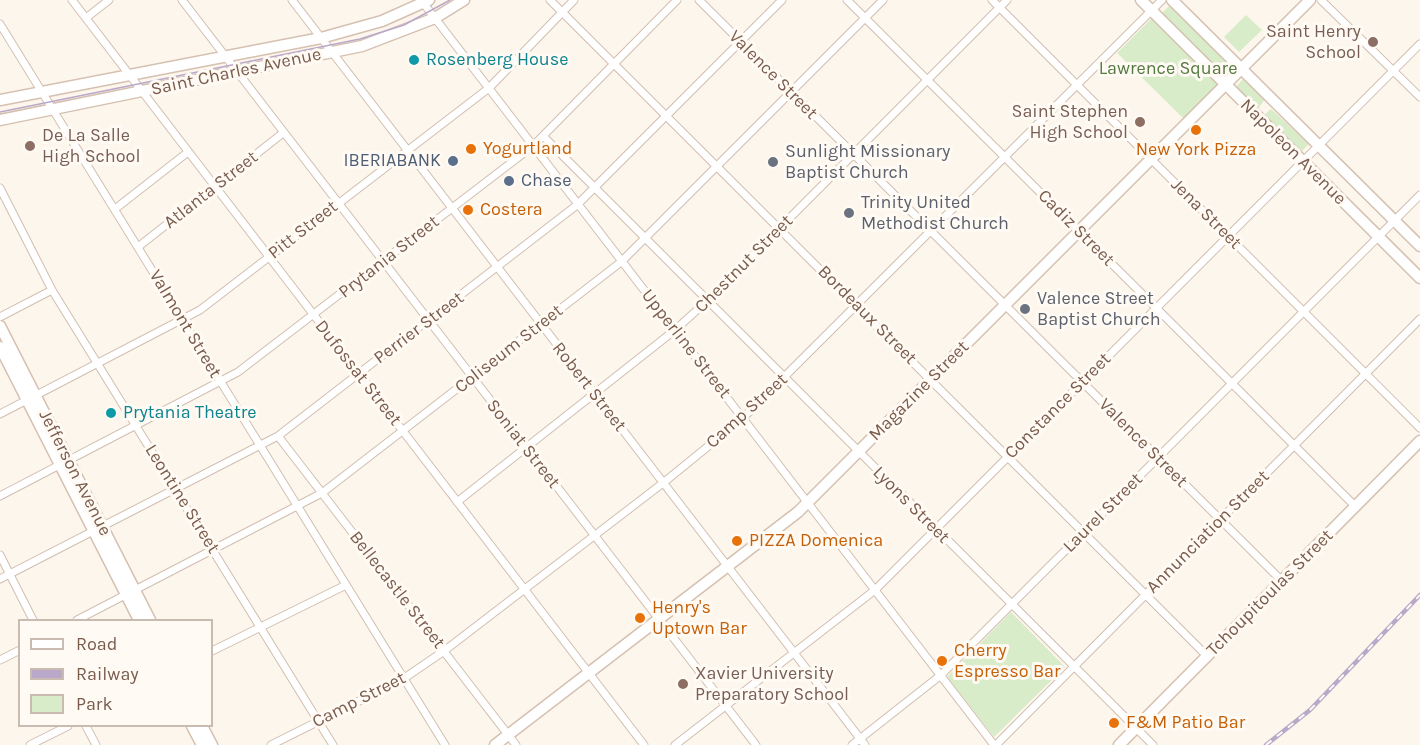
<!DOCTYPE html>
<style>
body{margin:0}
#map{position:relative;width:1420px;height:745px;overflow:hidden;background:#fdf6ec;font-family:Karla,sans-serif}
canvas{display:block}
.legend{position:absolute;left:18px;top:619px;width:195px;height:108px;box-sizing:border-box;background:#fffaf3;border:2px solid #cabbb1;margin:0;padding:8px 10px;list-style:none;font-size:18px;color:#7a5c4d}
.legend li{display:flex;align-items:center;gap:12px;height:30px}
.legend b{width:30px;border:2px solid #cabbb1}
</style>
<div id="map">
<canvas width="1420" height="745"></canvas>
<ul class="legend">
<li><b style="height:8px;background:#fff"></b>Road</li>
<li><b style="height:8px;background:#b9a8c9"></b>Railway</li>
<li><b style="height:16px;background:#d8ecc9"></b>Park</li>
</ul>
</div>
<script>
const c = document.querySelector('canvas').getContext('2d');
c.lineJoin = 'round';
function paint(path, color) {
  c.fillStyle = color;
  c.fill(path, 'evenodd');
}
function shape(rows) {
  const path = new Path2D();
  for (const r of rows) {
    path.moveTo(r[0], r[1]);
    for (let i = 2; i < r.length; i += 2) path.lineTo(r[i], r[i + 1]);
  }
  return path;
}
function stroke(path, color, width, dash) {
  c.strokeStyle = color;
  c.lineWidth = width;
  c.lineCap = dash ? 'butt' : 'round';
  c.setLineDash(dash || []);
  c.stroke(path);
}
function label(font, color, halo, rows, align = 'center') {
  c.font = font + ' Karla,sans-serif';
  c.lineWidth = 6;
  c.setLineDash([]);
  c.textBaseline = 'middle';
  c.strokeStyle = halo;
  c.fillStyle = color;
  for (const [text, x, y, turn = 0] of rows) {
    c.save();
    c.translate(x, y);
    c.rotate((+turn || 0) * Math.PI / 180);
    c.textAlign = isNaN(turn) ? turn : align;
    if (halo) c.strokeText(text, 0, 0);
    c.fillText(text, 0, 0);
    c.restore();
  }
}
const green = shape([
 [1170,5,1231,66,1222,75,1161,14],
 [1246,15,1262,30,1239,52,1224,37],
 [1152,18,1219,84,1184,119,1117,53],
 [1244,78,1265,99,1258,109,1235,88],
 [1271,109,1309,144,1300,153,1264,115],
 [1011,612,1065,667,994,737,947,677]
]);
const street = shape([
 [72,0,644,745],
 [182,0,756,745],
 [292,0,865,745],
 [421,0,994,745],
 [550,0,1208,657],
 [699,0,1282,581],
 [847,0,1356,507],
 [992,0,1420,428],
 [1321,0,1420,97],
 [86,18,109,0],
 [0,24,445,745],
 [543,136,1153,745],
 [0,188,52,290,333,745],
 [115,209,188,152],
 [138,247,283,133],
 [0,317,52,290],
 [0,414,200,310,489,88,574,0],
 [278,436,516,745],
 [0,496,238,372,533,146,677,0],
 [457,502,675,330,707,301,1007,0],
 [0,555,33,620],
 [0,579,278,436,577,205,782,0],
 [77,620,322,493,621,262,883,0],
 [212,651,346,585],
 [0,660,20,650],
 [86,726,96,745],
 [30,745,68,726],
 [271,745,403,679,444,651,663,483,743,418,1162,0],
 [675,745,875,590,1420,44],
 [852,745,941,675,1420,195],
 [996,745,1420,319]
]);
const secondary = shape([
 [1141,0,1420,278],
 [1172,0,1420,246],
 [0,100,321,38,382,21,429,0],
 [0,120,362,46,435,18,464,0],
 [0,326,150,620],
 [0,347,139,620],
 [192,726,202,745],
 [202,726,212,745],
 [495,745,798,512,1310,0],
 [1119,745,1420,441]
]);
const tram = shape([
 [0,112,360,39,404,25,450,0]
]);
const rail = shape([
 [1266,745,1310,710,1420,595]
]);
const markers = [
 [1373,42,6,"#8d6e63"],
 [414,60,6,"#0f9aa8"],
 [1140,122,6,"#8d6e63"],
 [1196,130,6,"#e8710a"],
 [30,146,6,"#8d6e63"],
 [471,149,6,"#e8710a"],
 [453,161,6,"#5c6f8a"],
 [773,162,6,"#6b7280"],
 [509,181,6,"#5c6f8a"],
 [468,210,6,"#e8710a"],
 [849,213,6,"#6b7280"],
 [1025,309,6,"#6b7280"],
 [111,413,6,"#0f9aa8"],
 [737,541,6,"#e8710a"],
 [640,618,6,"#e8710a"],
 [942,661,6,"#e8710a"],
 [683,684,6,"#8d6e63"],
 [1114,723,6,"#e8710a"]
];
const educationNames = [
 ["Saint Henry",1361,32],
 ["School",1361,53],
 ["Saint Stephen",1128,112],
 ["High School",1128,133],
 ["De La Salle",42,136,"left"],
 ["High School",42,157,"left"],
 ["Xavier University",695,674,"left"],
 ["Preparatory School",695,695,"left"]
];
const cultureNames = [
 ["Rosenberg House",426,60],
 ["Prytania Theatre",123,413]
];
const parkNames = [
 ["Lawrence Square",1168,69]
];
const streetNames = [
 ["Saint Charles Avenue",236,72,-12],
 ["Valence Street",773,75,45],
 ["Napoleon Avenue",1293,152,45],
 ["Atlanta Street",211,190,-38],
 ["Jena Street",1206,214,45],
 ["Cadiz Street",1076,228,45],
 ["Pitt Street",303,230,-38],
 ["Prytania Street",389,257,-38],
 ["Chestnut Street",744,264,-45],
 ["Bordeaux Street",867,315,45],
 ["Valmont Street",185,324,59],
 ["Perrier Street",419,328,-37],
 ["Upperline Street",686,344,52],
 ["Coliseum Street",509,349,-38],
 ["Dufossat Street",358,373,52],
 ["Robert Street",589,387,52],
 ["Magazine Street",919,391,-45],
 ["Constance Street",1058,406,-45],
 ["Camp Street",747,411,-42],
 ["Valence Street",1143,443,45],
 ["Soniat Street",523,444,52],
 ["Jefferson Avenue",75,473,63],
 ["Leontine Street",182,499,58],
 ["Lyons Street",911,505,45],
 ["Laurel Street",1103,513,-45],
 ["Annunciation Street",1208,532,-45],
 ["Bellecastle Street",397,590,52],
 ["Tchoupitoulas Street",1270,593,-45],
 ["Camp Street",359,700,-27]
];
const foodNames = [
 ["Yogurtland",483,149],
 ["New York Pizza",1196,150,"center"],
 ["Costera",480,210],
 ["PIZZA Domenica",749,541],
 ["Henry's",652,608],
 ["Uptown Bar",652,629],
 ["Cherry",954,651],
 ["Espresso Bar",954,672],
 ["F&M Patio Bar",1126,723]
];
const worshipNames = [
 ["Sunlight Missionary",785,152],
 ["Baptist Church",785,173],
 ["Trinity United",861,203],
 ["Methodist Church",861,224],
 ["Valence Street",1037,299],
 ["Baptist Church",1037,320]
];
const serviceNames = [
 ["IBERIABANK",441,161],
 ["Chase",521,181,"left"]
];
paint(green, '#d8ecc9');
stroke(street, '#d1beb0', 9);
stroke(secondary, '#d6c0b0', 13);
stroke(street, '#fff', 7);
stroke(secondary, '#fff', 10);
stroke(tram, '#b9a8c9', 1.5);
stroke(rail, '#b9a8c9', 4.5);
stroke(rail, '#fffaf3', 2, [7]);
for (const [x, y, r, color] of markers) {
  const dot = new Path2D();
  dot.arc(x, y, r, 0, 2 * Math.PI);
  c.fillStyle = color;
  c.fill(dot);
  stroke(dot, '#fffaf3', 2);
}
label('18px', '#785e54', '#fffaf3', educationNames, 'right');
label('18px', '#0d838f', '#fffaf3', cultureNames, 'left');
label('18px', '#537a41', '#fffaf3', parkNames);
label('18px', '#7a5c4d', '#fffaf3', streetNames);
label('18px', '#c56008', '#fffaf3', foodNames, 'left');
label('18px', '#5b616d', '#fffaf3', worshipNames, 'left');
label('18px', '#4e5e75', '#fffaf3', serviceNames, 'right');
</script>
